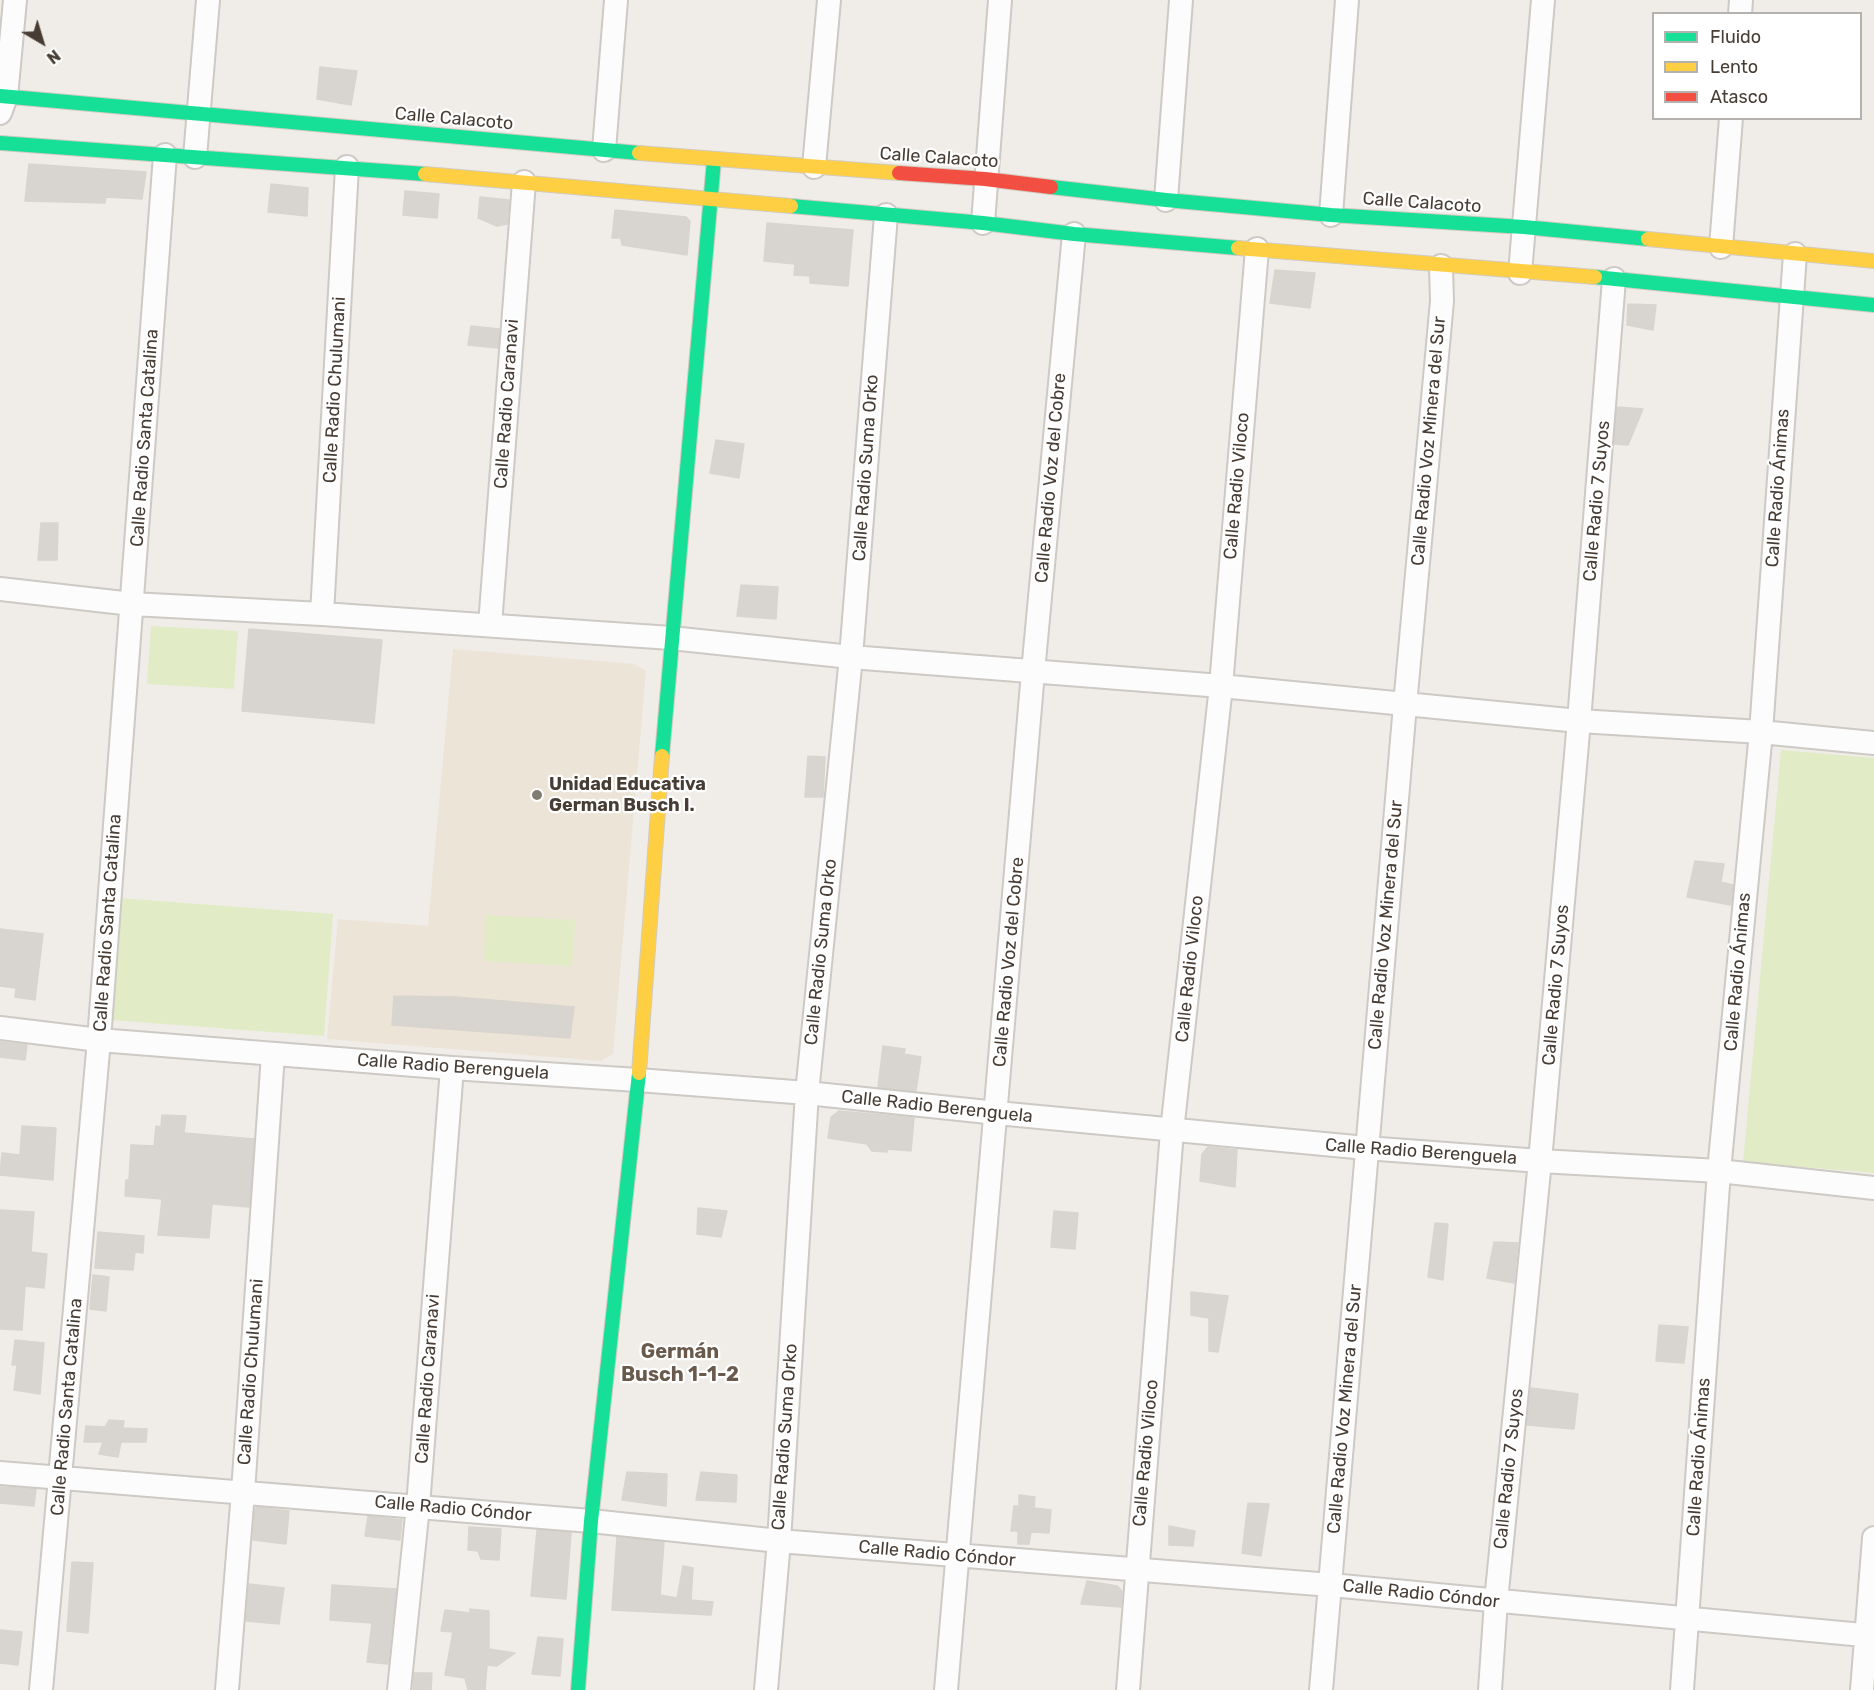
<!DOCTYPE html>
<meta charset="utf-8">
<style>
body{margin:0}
#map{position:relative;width:1874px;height:1690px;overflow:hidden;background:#f0ede8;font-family:Rubik,sans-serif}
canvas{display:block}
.legend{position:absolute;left:1652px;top:12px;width:210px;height:108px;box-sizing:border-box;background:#fff;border:2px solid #b5b1ae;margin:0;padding:8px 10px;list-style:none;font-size:18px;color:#473d34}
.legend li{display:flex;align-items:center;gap:12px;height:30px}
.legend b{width:30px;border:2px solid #b5b1ae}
.north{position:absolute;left:12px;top:12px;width:60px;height:60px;-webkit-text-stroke:4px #fff;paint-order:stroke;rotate:142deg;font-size:16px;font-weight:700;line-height:24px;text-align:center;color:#473d34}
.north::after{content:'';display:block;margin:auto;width:21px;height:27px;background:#473d34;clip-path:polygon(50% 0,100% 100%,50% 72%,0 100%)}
</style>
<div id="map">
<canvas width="1874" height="1690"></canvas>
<ul class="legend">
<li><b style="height:8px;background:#16e098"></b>Fluido</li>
<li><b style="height:8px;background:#ffcf43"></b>Lento</li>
<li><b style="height:8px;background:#f24e42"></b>Atasco</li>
</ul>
<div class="north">N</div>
</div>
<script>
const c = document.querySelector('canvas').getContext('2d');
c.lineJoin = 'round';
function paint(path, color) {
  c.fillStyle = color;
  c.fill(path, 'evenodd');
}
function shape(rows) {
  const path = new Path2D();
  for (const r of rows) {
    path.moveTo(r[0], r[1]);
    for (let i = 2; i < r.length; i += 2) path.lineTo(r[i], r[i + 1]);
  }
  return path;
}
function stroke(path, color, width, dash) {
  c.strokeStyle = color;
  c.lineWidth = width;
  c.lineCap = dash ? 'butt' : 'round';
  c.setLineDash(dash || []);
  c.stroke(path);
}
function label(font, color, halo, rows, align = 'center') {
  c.font = font + ' Rubik,sans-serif';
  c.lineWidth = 4.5;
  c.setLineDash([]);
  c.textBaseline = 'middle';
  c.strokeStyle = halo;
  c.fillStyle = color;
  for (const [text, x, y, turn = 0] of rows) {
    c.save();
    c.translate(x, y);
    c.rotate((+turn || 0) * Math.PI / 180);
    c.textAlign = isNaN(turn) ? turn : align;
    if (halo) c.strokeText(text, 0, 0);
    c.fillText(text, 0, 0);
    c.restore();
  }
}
const education = shape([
 [453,649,634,664,646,671,613,1054,601,1061,327,1039,338,919,428,926]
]);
const green = shape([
 [151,626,238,631,234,689,147,684],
 [1781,750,1874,758,1874,1173,1743,1162],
 [119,898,333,914,324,1036,110,1020],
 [486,915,575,920,572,966,484,961]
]);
const building = shape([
 [320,67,357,71,351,105,317,99,320,67],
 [29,164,146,172,142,199,106,197,105,203,25,201,29,164],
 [271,184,308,188,307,216,268,212,271,184],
 [405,191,439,194,437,218,403,215,405,191],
 [480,197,509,200,507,224,497,226,478,218,480,197],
 [615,210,686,217,690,221,687,255,622,245,621,238,612,238,615,210],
 [767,223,853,230,848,286,810,283,810,276,794,275,795,264,764,261,767,223],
 [1275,270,1315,273,1310,308,1270,303,1275,270],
 [1628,304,1656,305,1653,330,1627,325,1628,304],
 [471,326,499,329,498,348,468,345,471,326],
 [1617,407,1643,409,1628,445,1614,444,1617,407],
 [716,440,744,444,739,478,710,473,716,440],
 [41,523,58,523,57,560,38,560,41,523],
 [741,585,778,587,776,619,737,616,741,585],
 [249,629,382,640,374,723,242,711,249,629],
 [808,756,825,757,823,797,805,797,808,756],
 [1695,861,1724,864,1721,882,1733,885,1731,905,1687,897,1695,861],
 [0,929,43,934,35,1000,15,997,16,988,0,986,0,929],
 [394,996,456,997,574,1007,570,1038,392,1025,394,996],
 [0,1042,27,1045,25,1060,0,1057,0,1042],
 [883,1046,905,1049,904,1054,921,1057,916,1091,878,1087,883,1046],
 [839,1111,914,1118,911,1151,887,1149,887,1152,872,1151,867,1144,828,1138,831,1117,839,1111],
 [162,1115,186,1116,184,1133,254,1139,249,1207,212,1204,209,1238,158,1235,162,1199,125,1196,126,1180,129,1180,131,1145,154,1146,156,1126,161,1127,162,1115],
 [22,1126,56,1128,53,1180,0,1175,2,1153,20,1155,22,1126],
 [1208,1147,1237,1150,1235,1187,1200,1181,1202,1154,1208,1147],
 [698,1208,727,1211,721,1237,697,1234,698,1208],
 [0,1210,34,1212,31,1252,47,1254,44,1288,25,1286,22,1330,0,1329,0,1210],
 [1054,1211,1078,1213,1075,1249,1051,1247,1054,1211],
 [1435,1223,1448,1224,1443,1280,1428,1277,1435,1223],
 [98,1232,144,1236,143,1253,135,1252,133,1270,95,1268,98,1232],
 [1494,1242,1518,1243,1514,1283,1487,1278,1494,1242],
 [93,1275,109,1277,106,1311,90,1309,93,1275],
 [1191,1292,1228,1296,1218,1352,1209,1351,1209,1318,1191,1315,1191,1292],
 [1659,1325,1688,1327,1684,1363,1656,1361,1659,1325],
 [15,1340,44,1343,40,1394,14,1390,17,1365,12,1365,15,1340],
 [1531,1388,1578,1394,1574,1429,1527,1425,1531,1388],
 [109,1420,124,1421,123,1428,147,1429,146,1442,121,1442,118,1457,99,1454,103,1442,84,1442,86,1426,105,1427,109,1420],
 [627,1472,667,1474,666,1506,622,1500,627,1472],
 [701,1472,737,1475,736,1502,696,1500,701,1472],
 [0,1487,36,1489,34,1506,0,1503,0,1487],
 [1019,1495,1035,1497,1034,1508,1051,1510,1049,1533,1031,1532,1029,1544,1018,1544,1018,1531,1011,1531,1014,1506,1019,1506,1019,1495],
 [1248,1503,1269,1504,1261,1556,1242,1553,1248,1503],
 [257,1507,289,1511,286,1544,253,1540,255,1509,257,1507],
 [368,1516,402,1520,400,1540,365,1536,368,1516],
 [1169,1526,1195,1531,1193,1546,1169,1545,1169,1526],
 [469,1527,501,1529,499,1560,481,1559,478,1551,468,1550,469,1527],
 [537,1530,571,1533,566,1599,531,1596,537,1530],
 [617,1537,664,1542,660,1595,677,1598,683,1566,693,1568,691,1600,713,1602,711,1615,612,1610,617,1537],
 [72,1562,93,1563,88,1633,67,1631,72,1562],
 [1087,1581,1117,1586,1122,1591,1121,1607,1081,1604,1087,1581],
 [249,1584,284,1588,279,1624,246,1621,249,1584],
 [332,1585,396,1589,388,1664,367,1662,372,1623,330,1620,332,1585],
 [470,1609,489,1611,489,1649,515,1653,497,1666,487,1665,485,1690,468,1690,465,1678,445,1675,453,1632,441,1631,445,1610,470,1613,470,1609],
 [0,1630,22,1632,18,1665,0,1663,0,1630],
 [538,1637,563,1639,560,1676,532,1674,538,1637],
 [414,1673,432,1673,431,1690,413,1690,414,1673]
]);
const street = shape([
 [1740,14,1741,0],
 [0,113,6,97,15,0],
 [604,150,616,0],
 [195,157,208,0],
 [814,167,829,0],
 [1166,200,1181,0],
 [1331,215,1347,0],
 [983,223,1000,0],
 [1721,247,1731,118],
 [1520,273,1543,0],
 [0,589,132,604,322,614,671,638,851,657,1221,686,1579,721,1761,732,1874,743],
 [322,614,347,167],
 [490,625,524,182],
 [0,1028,99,1040,452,1068,638,1080,807,1093,997,1113,1366,1148,1540,1161,1719,1171,1874,1188],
 [0,1473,591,1521,779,1541,1331,1585,1874,1636],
 [41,1690,99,1040,165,155],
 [227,1690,243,1492,273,1054],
 [399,1690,418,1506,452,1068],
 [766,1690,779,1541,807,1093,851,657,886,215],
 [946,1690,1033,672,1074,234],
 [1128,1690,1172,1131,1221,686,1257,249],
 [1321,1690,1405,705,1442,301,1441,266],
 [1490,1690,1496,1601,1540,1161,1579,721,1614,279],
 [1682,1690,1719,1171,1761,732,1795,254],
 [1862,1690,1874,1538]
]);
const fast = shape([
 [0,96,639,153],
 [0,143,425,174],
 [1051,187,1166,200,1331,215,1524,227,1648,239],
 [791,206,983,223,1074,234,1238,248],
 [1595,277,1874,305],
 [662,756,714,160],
 [578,1690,591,1521,639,1073]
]);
const slow = shape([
 [639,153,899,173],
 [425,174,791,206],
 [1648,239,1874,261],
 [1238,248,1595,277],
 [639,1073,662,756]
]);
const jam = shape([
 [899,173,985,179,1051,187]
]);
const markers = [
 [537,795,6,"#827b73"]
];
const streetNames = [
 ["Calle Calacoto",454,119,5],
 ["Calle Calacoto",939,158,4],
 ["Calle Calacoto",1422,203,4],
 ["Calle Radio Chulumani",335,390,-87],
 ["Calle Radio Caranavi",507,404,-86],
 ["Calle Radio Santa Catalina",145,438,-86],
 ["Calle Radio Voz Minera del Sur",1429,441,-85],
 ["Calle Radio Suma Orko",866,468,-86],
 ["Calle Radio Voz del Cobre",1051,478,-85],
 ["Calle Radio Viloco",1237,486,-85],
 ["Calle Radio Ánimas",1778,488,-86],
 ["Calle Radio 7 Suyos",1597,501,-85],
 ["Calle Radio Santa Catalina",108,923,-86],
 ["Calle Radio Voz Minera del Sur",1386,925,-85],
 ["Calle Radio Suma Orko",821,952,-84],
 ["Calle Radio Voz del Cobre",1009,962,-85],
 ["Calle Radio Viloco",1190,969,-84],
 ["Calle Radio Ánimas",1738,972,-85],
 ["Calle Radio 7 Suyos",1556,985,-85],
 ["Calle Radio Berenguela",453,1067,4],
 ["Calle Radio Berenguela",937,1107,6],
 ["Calle Radio Berenguela",1421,1152,4],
 ["Calle Radio Chulumani",251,1372,-86],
 ["Calle Radio Caranavi",428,1379,-86],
 ["Calle Radio Santa Catalina",67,1407,-85],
 ["Calle Radio Voz Minera del Sur",1345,1409,-85],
 ["Calle Radio Suma Orko",785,1437,-86],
 ["Calle Radio Viloco",1146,1453,-85],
 ["Calle Radio Ánimas",1699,1457,-86],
 ["Calle Radio 7 Suyos",1509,1469,-84],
 ["Calle Radio Cóndor",453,1509,5],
 ["Calle Radio Cóndor",937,1554,5],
 ["Calle Radio Cóndor",1421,1594,6]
];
const poiNames = [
 ["Unidad Educativa",549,785],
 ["German Busch I.",549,806]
];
const neighbourhoodNames = [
 ["Germán",680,1352],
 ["Busch 1-1-2",680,1375]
];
paint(education, '#ece4d7');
paint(green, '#e1ecc6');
paint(building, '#d8d4cf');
stroke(building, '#d8d4ce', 1.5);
stroke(street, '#cdc9c4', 26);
stroke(fast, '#d1cbc0', 16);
stroke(slow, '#d1cbc0', 16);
stroke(jam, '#d1cbc0', 16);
stroke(street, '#fdfcfc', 22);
stroke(fast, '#16e098', 14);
stroke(slow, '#ffcf43', 14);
stroke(jam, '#f24e42', 14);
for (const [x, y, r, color] of markers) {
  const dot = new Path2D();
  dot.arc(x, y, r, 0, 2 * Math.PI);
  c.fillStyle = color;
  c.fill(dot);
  stroke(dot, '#fff', 2);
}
label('18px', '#473d34', '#fff', streetNames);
label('bold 18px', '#473d34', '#fff', poiNames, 'left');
label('bold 20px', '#6a5a4b', '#fff', neighbourhoodNames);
</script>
